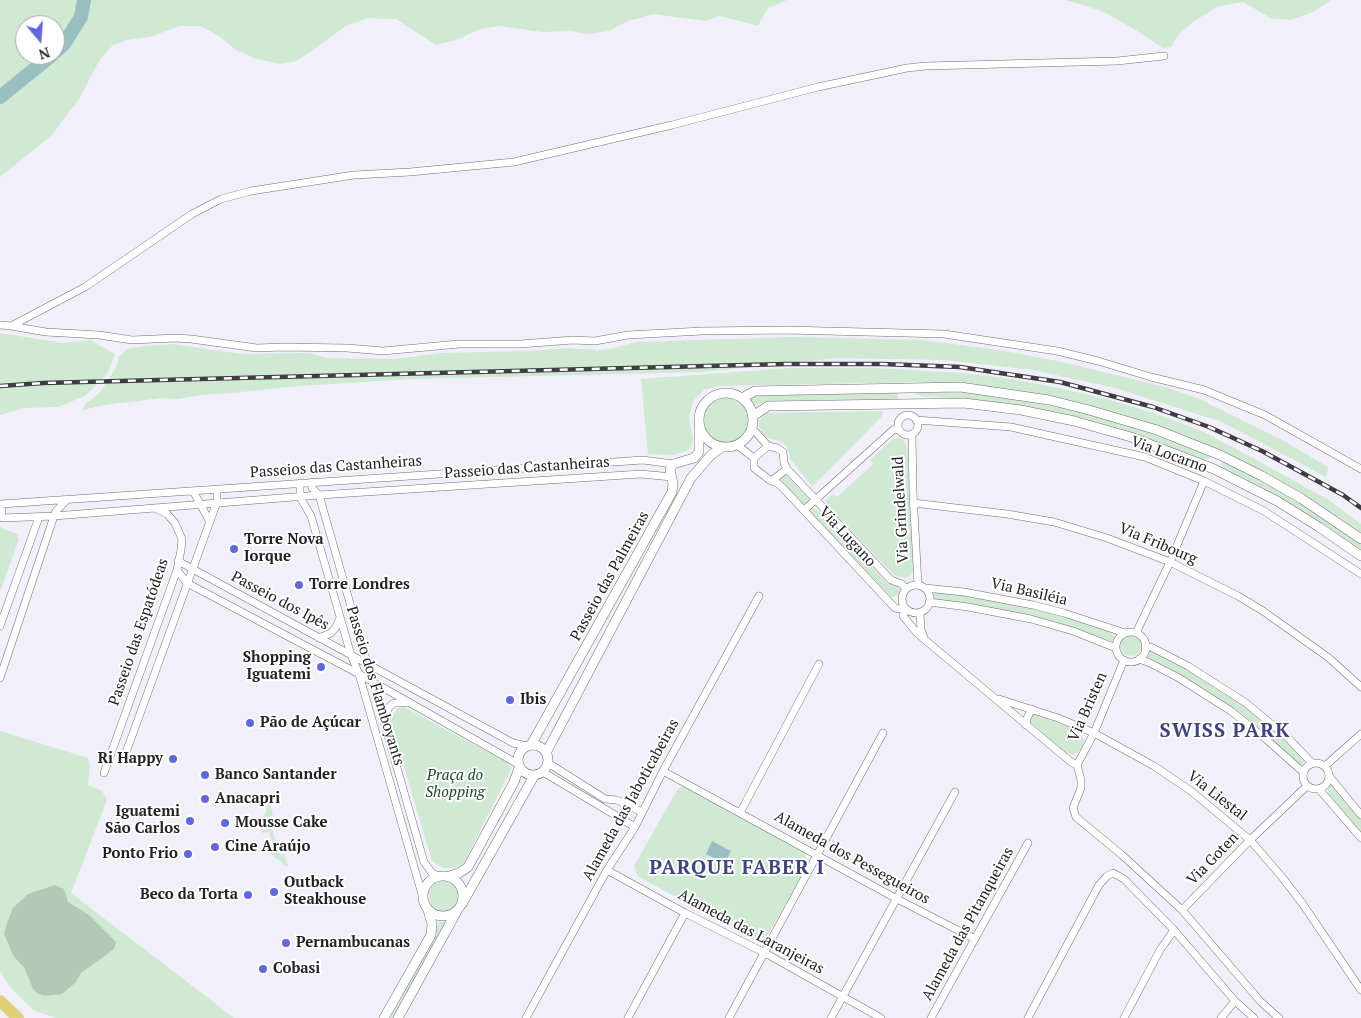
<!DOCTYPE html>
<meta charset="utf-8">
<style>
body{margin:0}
#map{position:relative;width:1361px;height:1018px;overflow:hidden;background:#f1eff9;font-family:"PT Serif",serif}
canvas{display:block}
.north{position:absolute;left:15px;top:15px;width:50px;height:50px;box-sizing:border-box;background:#fff;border:1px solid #a7a6a7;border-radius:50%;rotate:162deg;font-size:14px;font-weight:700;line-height:20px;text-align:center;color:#222124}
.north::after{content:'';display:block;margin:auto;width:18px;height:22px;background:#6067df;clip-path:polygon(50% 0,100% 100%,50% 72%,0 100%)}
</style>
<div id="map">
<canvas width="1361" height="1018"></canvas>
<div class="north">N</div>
</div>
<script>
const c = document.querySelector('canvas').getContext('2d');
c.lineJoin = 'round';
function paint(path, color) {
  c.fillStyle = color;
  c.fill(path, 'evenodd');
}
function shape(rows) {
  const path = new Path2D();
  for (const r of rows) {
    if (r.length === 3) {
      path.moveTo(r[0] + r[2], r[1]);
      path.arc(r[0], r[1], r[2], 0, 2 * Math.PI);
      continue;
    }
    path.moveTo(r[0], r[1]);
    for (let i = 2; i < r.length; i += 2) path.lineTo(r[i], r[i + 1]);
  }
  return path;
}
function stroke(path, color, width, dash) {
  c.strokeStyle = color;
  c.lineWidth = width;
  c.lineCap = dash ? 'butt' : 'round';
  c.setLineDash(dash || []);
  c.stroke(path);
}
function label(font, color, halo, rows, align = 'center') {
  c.font = font + ' "PT Serif",serif';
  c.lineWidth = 4;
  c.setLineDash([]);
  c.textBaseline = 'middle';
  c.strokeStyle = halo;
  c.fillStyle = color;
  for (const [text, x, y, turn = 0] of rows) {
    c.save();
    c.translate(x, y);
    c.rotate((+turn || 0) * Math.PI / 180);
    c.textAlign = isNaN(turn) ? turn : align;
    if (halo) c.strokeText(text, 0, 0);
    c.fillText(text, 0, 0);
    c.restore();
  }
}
const green = shape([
 [0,0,787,0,768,8,758,26,720,16,706,21,653,14,626,22,609,31,588,34,571,31,542,32,499,26,479,29,459,39,436,45,396,19,368,18,346,26,297,61,280,64,257,59,236,50,219,36,201,26,180,26,150,37,126,40,112,46,99,61,79,99,51,136,0,177],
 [25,25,55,25,55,55,25,55],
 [1066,0,1331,0,1313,12,1290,20,1271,18,1243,2,1219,6,1194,21,1179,34,1171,47,1163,48,1134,29,1102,11],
 [0,333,63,343,90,340,115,354,108,373,85,396,58,407,25,408,0,415],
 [793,337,923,340,953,344,1006,351,1062,362,1165,387,1197,398,1284,441,1328,467,1326,477,1222,422,1115,388,1033,370,944,360,839,358,702,372,409,379,299,386,232,393,202,395,177,399,162,398,104,405,83,410,86,403,99,394,116,368,119,357,128,349,143,346,173,344,242,354,309,353,327,358,393,359,441,353,528,351,569,348,598,350,610,349,636,342],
 [790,368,876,368,964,373,1012,379,1059,388,1106,399,1154,413,1204,432,1249,456,1327,499,1361,524,1361,534,1299,493,1256,468,1053,398,1009,390,926,382,718,386,704,390,694,400,689,417,693,440,691,446,687,451,672,455,648,454,641,379],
 [917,389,1004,396,1087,414,1154,433,1209,454,1209,458,1204,460,1136,434,1080,418,1025,406,969,399,921,396,916,394],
 [898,392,898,399,765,401,756,406,754,405,750,399,751,397,765,394],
 [725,420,24],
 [883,411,883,415,812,487,791,460,787,447,782,442,765,437,759,427,759,421,766,413],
 [899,438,903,439,907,447,914,570,910,576,905,578,894,575,826,504,825,501,833,494,837,497,873,464,870,460,893,439],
 [1224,461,1265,481,1337,526,1361,544,1361,551,1341,537,1263,488,1224,469,1221,464],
 [785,474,809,499,810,502,804,506,781,481,780,479],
 [811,508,818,510,886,582,897,586,900,590,898,595,892,597,889,595,810,512,809,510],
 [0,527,17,534,19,539,0,592],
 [936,591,1024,605,1068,617,1110,632,1114,635,1115,640,1111,641,1060,624,934,600,934,593],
 [1131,645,11],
 [1150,650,1190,669,1243,703,1304,758,1304,763,1300,765,1268,736,1225,704,1148,658,1146,654],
 [404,707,508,763,511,769,464,863,455,868,443,868,432,861,391,723,393,714,398,708],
 [1033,714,1077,730,1084,739,1082,748,1074,755,1065,752,1030,722,1029,720],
 [0,731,88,758,90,766,88,785,102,791,107,800,71,893,234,1018,56,1018,33,1010,9,986,0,971],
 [1329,783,1333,783,1361,819,1361,832,1328,793],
 [684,787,802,850,805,854,807,862,807,867,764,941,758,941,639,877,636,872,634,866,676,792,679,788],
 [268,804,270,804,273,815,268,817,280,855,284,854,288,866,286,866,267,851,266,848,273,845,269,832,262,833,261,828],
 [444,896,15],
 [439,922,448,922,394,1018,391,1018,435,936]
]);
const forest = shape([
 [55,885,64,889,68,902,89,915,116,942,114,949,81,973,76,982,62,994,45,996,38,994,33,989,24,967,14,957,4,934,7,923,13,908,28,894]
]);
const water = shape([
 [712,841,731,851,724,864,706,854]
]);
const river = shape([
 [55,52,64,44,81,17,84,0],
 [0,97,52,55]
]);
const minor = shape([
 [0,325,11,326,85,287,192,214,221,199,251,191,354,175,410,172,514,162,672,125,818,87,907,68,926,66,1117,61,1164,56],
 [11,326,46,332,99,335,132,340,176,338,191,339,257,348,283,347,347,348,383,351,459,344,520,344,573,340,595,341,628,335,702,331,787,330,944,334,1057,351,1098,361,1151,377,1204,390,1265,415,1361,469],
 [908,425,10],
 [916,420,1011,427,1145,457,1204,481,1264,511,1361,574],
 [752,428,768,446],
 [912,434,913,493,918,585],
 [737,445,754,458,754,468,771,481,787,469,784,463,783,452,777,448,768,446,754,458],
 [787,469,891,580,902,584,906,589],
 [672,477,641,474,319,495,54,516,2,518,1,504,643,460,673,464],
 [771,481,776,482,783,488,895,608,898,609,904,608],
 [312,482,312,488,319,495,424,862,432,873,439,876],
 [300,483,300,497,311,516,351,655,359,674,423,898],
 [193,491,209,520],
 [913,503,1007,514,1054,522,1107,538,1170,562,1238,596,1263,611,1329,658,1361,687],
 [804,510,893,430,898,429],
 [178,561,513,743,527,746],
 [177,570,187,583,359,674,518,764],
 [916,599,14],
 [925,588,964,592,1033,605,1064,613,1125,633],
 [929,602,968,607,1031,619,1073,631,1116,648],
 [906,609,903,616,918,634,1071,762,1077,765,1081,780,1081,788,1073,808,1076,817,1122,855,1182,910,1261,1002,1279,1018],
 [920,612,921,629,924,638],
 [0,626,39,517],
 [1131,647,15],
 [1136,633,1170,562,1204,481],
 [319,638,331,633,336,627,340,618],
 [1145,647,1151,647,1188,666,1246,703,1287,737,1312,763],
 [1139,659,1150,663,1179,678,1231,711,1267,740,1303,772],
 [0,678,54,516,56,511,67,500],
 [999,699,1058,718,1094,733,1154,766,1191,791,1250,840,1282,877,1302,903,1361,990],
 [387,725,387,713,389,707,394,703,407,703],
 [1026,725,1027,718,1032,709],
 [124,758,217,502,217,489],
 [1316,776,13],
 [548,763,605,799,617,800,642,812],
 [1077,765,1094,733,1124,660],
 [1325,766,1361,734],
 [663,771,897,899,975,939],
 [543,772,635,827],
 [104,773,177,570,181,550,182,539,175,523,167,514,155,508],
 [1329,776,1361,815],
 [1319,789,1361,838],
 [740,813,819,664],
 [607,870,685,913,765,953,881,1018],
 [1182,910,1250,840,1307,786],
 [526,1018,607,870,635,827,663,771,759,596],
 [628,1018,685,913],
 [729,1018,883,733],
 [831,1018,955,792],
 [931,1018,1028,843],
 [1028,1018,1099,885,1107,876,1113,873,1124,879,1174,930,1235,1001,1254,1018],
 [1124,1018,1160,950,1174,930],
 [1221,1018,1235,1001]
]);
const tertiary = shape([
 [726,420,27],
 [742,398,755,391,960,387,1049,400,1089,410,1157,430,1220,455,1262,476,1302,499,1361,539],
 [753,416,768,406,964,403,1021,410,1074,421,1131,437,1214,469,1277,501,1319,527,1361,556],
 [533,760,15],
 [531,745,672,492,673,484,670,470,673,464,694,458,699,452,699,427],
 [546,753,691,478,711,455,722,447],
 [443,896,20],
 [449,876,459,873,468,867,514,782,519,768],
 [462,904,534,776],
 [384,1018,431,935,432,924,428,910],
 [398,1018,457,911]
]);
const primary = shape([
 [0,1001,18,1018]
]);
const rail = shape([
 [0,386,43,383,786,364,883,364,960,367,1060,382,1153,407,1209,427,1262,451,1343,495,1361,508]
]);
const markers = [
 [234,549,5,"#6067df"],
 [299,585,5,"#6067df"],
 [321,667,5,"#6067df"],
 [510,700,5,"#6067df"],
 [250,723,5,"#6067df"],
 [173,759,5,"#6067df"],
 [205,775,5,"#6067df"],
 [205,799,5,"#6067df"],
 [190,821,5,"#6067df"],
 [225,823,5,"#6067df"],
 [215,847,5,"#6067df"],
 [188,854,5,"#6067df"],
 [274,892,5,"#6067df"],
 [248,895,5,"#6067df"],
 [286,943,5,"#6067df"],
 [263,969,5,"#6067df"]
];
const streetNames = [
 ["Via Locarno",1169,455,20],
 ["Passeios das Castanheiras",336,467,-4],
 ["Passeio das Castanheiras",527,468,-4],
 ["Via Grindelwald",901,510,-93],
 ["Via Lugano",847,537,47],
 ["Via Fribourg",1158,544,23],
 ["Passeio das Palmeiras",610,576,-61],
 ["Via Basiléia",1029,592,13],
 ["Passeio dos Ipês",280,601,28],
 ["Passeio das Espatódeas",139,632,-71],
 ["Passeio dos Flamboyants",375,686,73],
 ["Via Bristen",1088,707,-66],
 ["Via Liestal",1217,796,38],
 ["Alameda das Jaboticabeiras",631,800,-61],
 ["Alameda dos Pessegueiros",852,858,29],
 ["Via Goten",1213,859,-46],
 ["Alameda das Pitanqueiras",968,924,-61],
 ["Alameda das Laranjeiras",751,932,28]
];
const poiNames = [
 ["Torre Nova",244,540],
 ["Iorque",244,557],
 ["Torre Londres",309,585],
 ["Shopping",311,658,"right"],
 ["Iguatemi",311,675,"right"],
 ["Ibis",520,700],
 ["Pão de Açúcar",260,723],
 ["Ri Happy",163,759,"right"],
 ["Banco Santander",215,775],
 ["Anacapri",215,799],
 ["Iguatemi",180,812,"right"],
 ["São Carlos",180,829,"right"],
 ["Mousse Cake",235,823],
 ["Cine Araújo",225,847],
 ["Ponto Frio",178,854,"right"],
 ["Outback",284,883],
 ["Steakhouse",284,900],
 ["Beco da Torta",238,895,"right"],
 ["Pernambucanas",296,943],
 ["Cobasi",273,969]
];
const parkNames = [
 ["Praça do",455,776],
 ["Shopping",455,793]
];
const districtNames = [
 ["SWISS PARK",1225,731],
 ["PARQUE FABER I",737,868]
];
paint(green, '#d0e9d3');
paint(forest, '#b2cab5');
paint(water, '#9abfc0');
stroke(river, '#9abfc0', 14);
stroke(minor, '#706f77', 8);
stroke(tertiary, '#706f77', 10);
stroke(primary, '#cececf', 12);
stroke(minor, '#fff', 7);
stroke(tertiary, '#fff', 9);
stroke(primary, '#e4d074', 11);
stroke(rail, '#3e3d41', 4.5);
stroke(rail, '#fff', 2.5, [8]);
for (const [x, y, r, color] of markers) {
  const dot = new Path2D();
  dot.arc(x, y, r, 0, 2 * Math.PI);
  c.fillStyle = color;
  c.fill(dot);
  stroke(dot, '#fff', 2);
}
label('15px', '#222124', '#fff', streetNames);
label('bold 15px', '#222124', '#fff', poiNames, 'left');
label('italic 15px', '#1f4627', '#fff', parkNames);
c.letterSpacing = '1px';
label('bold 20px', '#3e4480', '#fff', districtNames);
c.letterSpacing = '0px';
</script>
